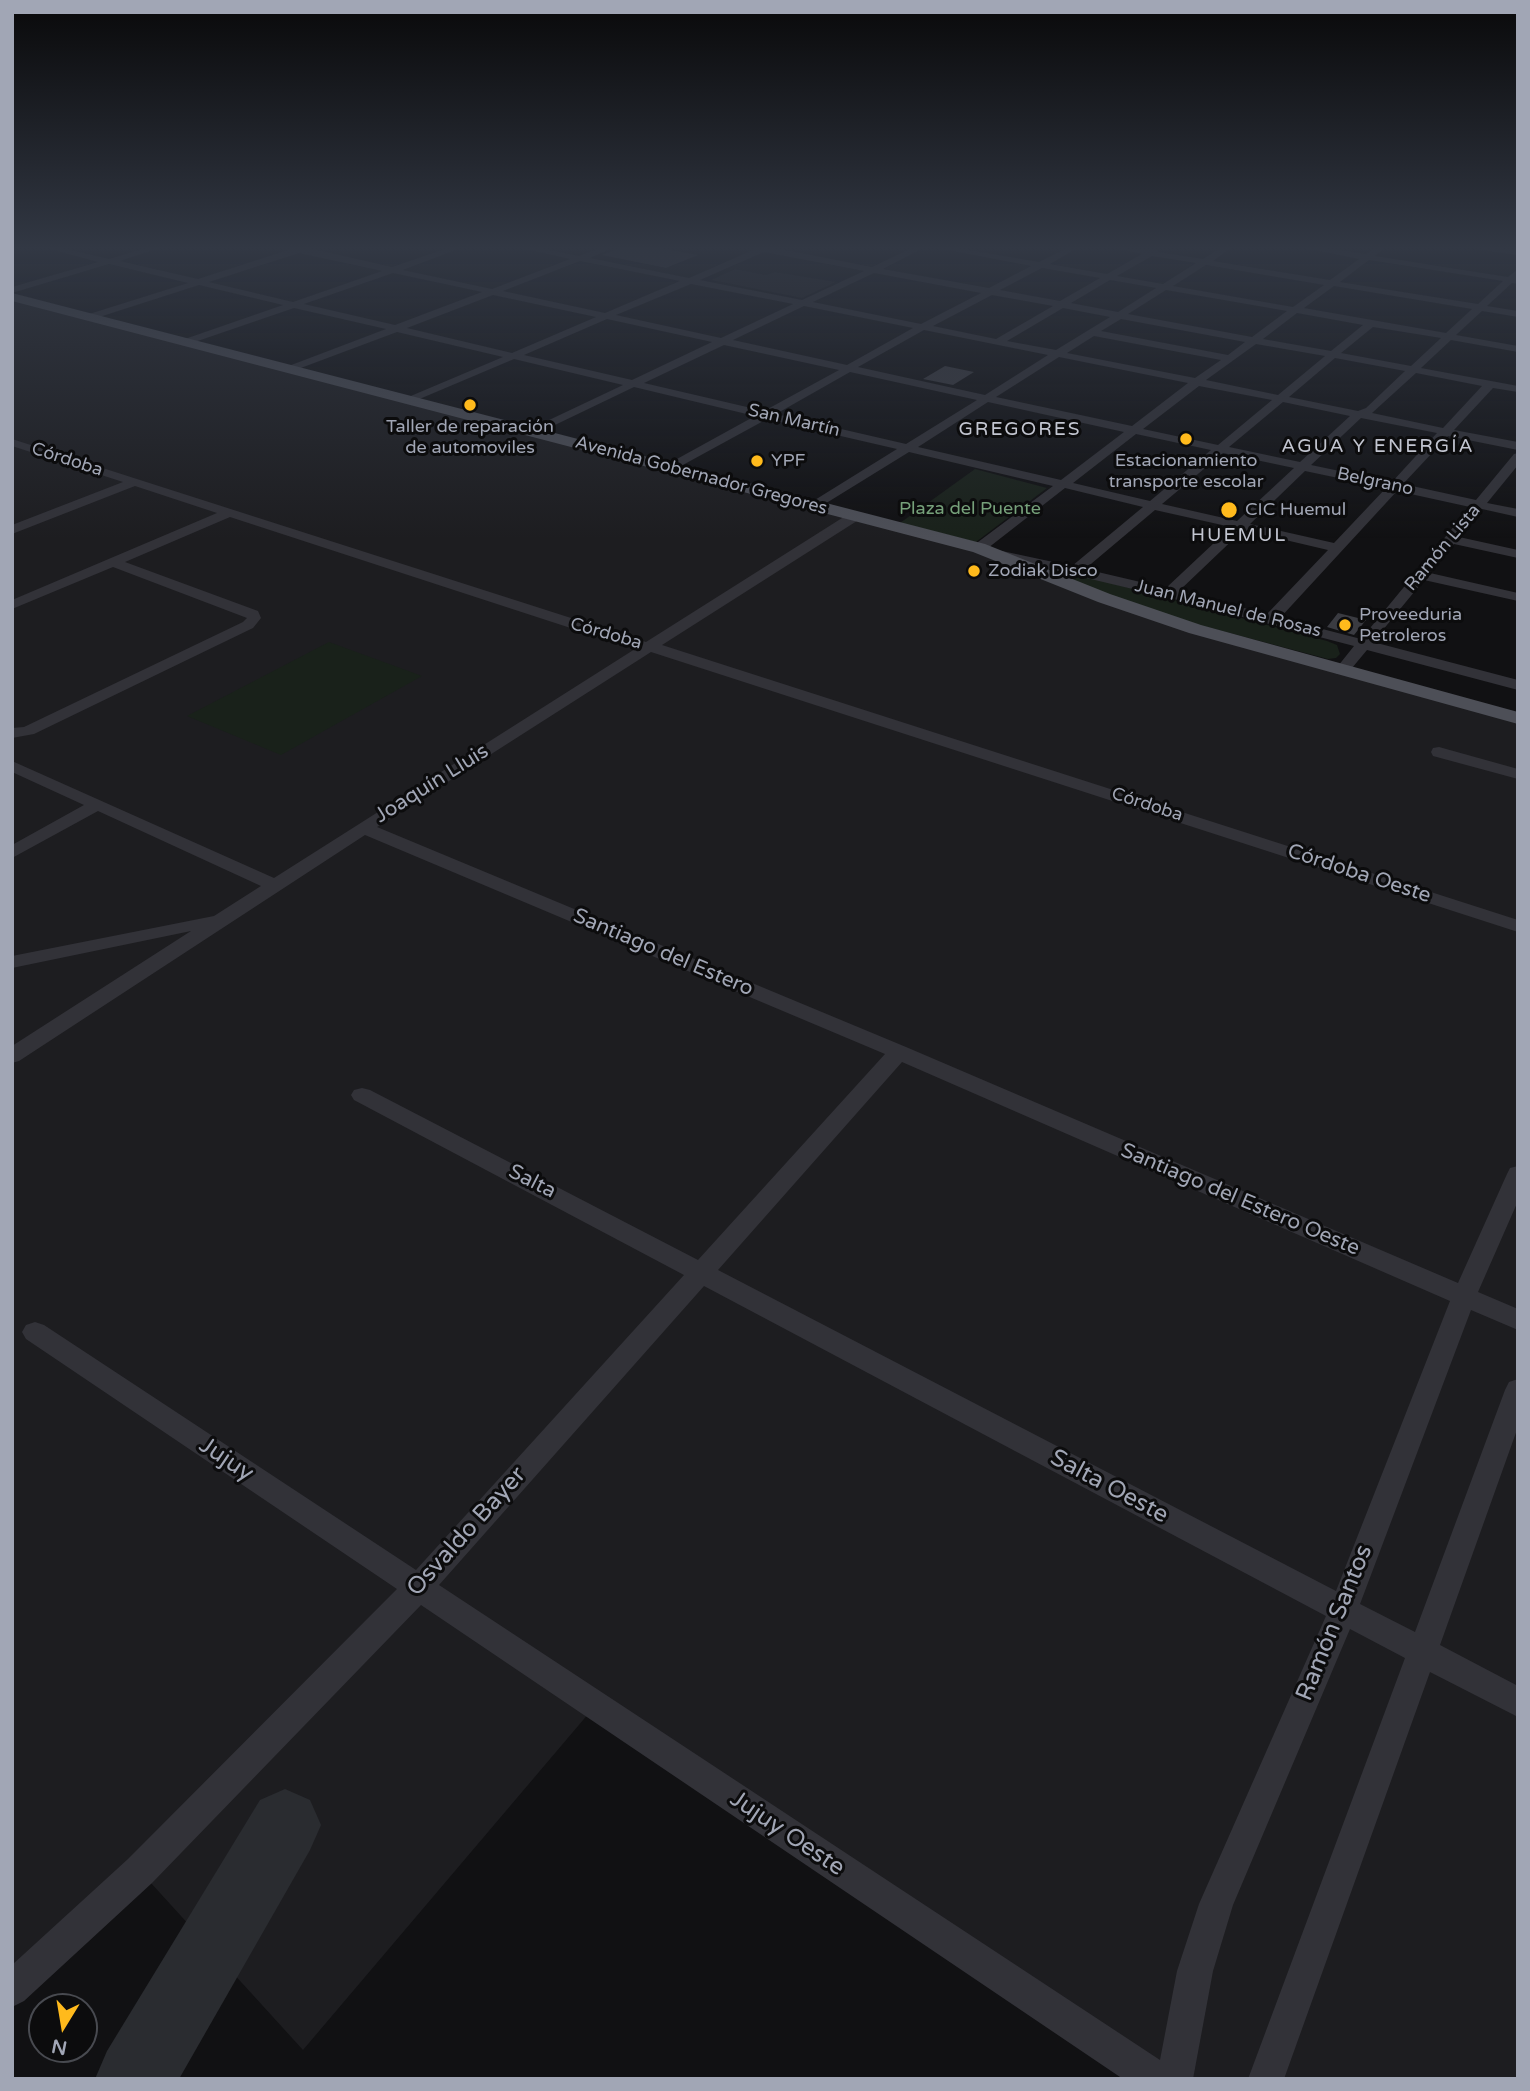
<!DOCTYPE html>
<meta charset="utf-8">
<style>
body{margin:0}
#map{position:relative;width:1530px;height:2091px;overflow:hidden;background:#111113;font-family:"Varela Round",sans-serif}
canvas{display:block}
.frame{position:absolute;inset:0;border:14px solid #a1a6b5;pointer-events:none}
.north{position:absolute;left:28px;top:1993px;width:70px;height:70px;box-sizing:border-box;background:#0c0c0d;border:2px solid #484a50;border-radius:50%;rotate:191deg;font-size:19px;font-weight:700;line-height:28px;text-align:center;color:#a1a6b5}
.north::after{content:'';display:block;margin:auto;width:24px;height:32px;background:#ffba1c;clip-path:polygon(50% 0,100% 100%,50% 72%,0 100%)}
</style>
<div id="map">
<canvas width="1530" height="2091"></canvas>
<div class="frame"></div>
<div class="north">N</div>
</div>
<script>
const c = document.querySelector('canvas').getContext('2d');
c.lineJoin = 'round';
function paint(path, color) {
  c.fillStyle = color;
  c.fill(path, 'evenodd');
}
function shape(rows) {
  const path = new Path2D();
  for (const r of rows) {
    path.moveTo(r[0], r[1]);
    for (let i = 2; i < r.length; i += 2) path.lineTo(r[i], r[i + 1]);
  }
  return path;
}
function stroke(path, color, width, dash) {
  c.strokeStyle = color;
  c.lineWidth = width;
  c.lineCap = dash ? 'butt' : 'round';
  c.setLineDash(dash || []);
  c.stroke(path);
}
function label(font, color, halo, rows, align = 'center') {
  c.font = font + ' "Varela Round",sans-serif';
  c.lineWidth = 6;
  c.setLineDash([]);
  c.textBaseline = 'middle';
  c.strokeStyle = halo;
  c.fillStyle = color;
  for (const [text, x, y, turn = 0] of rows) {
    c.save();
    c.translate(x, y);
    c.rotate((+turn || 0) * Math.PI / 180);
    c.textAlign = isNaN(turn) ? turn : align;
    if (halo) c.strokeText(text, 0, 0);
    c.fillText(text, 0, 0);
    c.restore();
  }
}
const built = shape([
 [735,269,766,275,775,272,836,282,802,298,711,280],
 [12,297,978,548,1070,586,1518,718,1518,2079,1156,2079,595,1706,303,2050,140,1871,12,1989]
]);
const green = shape([
 [975,469,1047,488,976,542,900,523],
 [1025,560,1327,641,1337,645,1340,654,1336,658,1328,659,1173,618,1125,603],
 [329,642,422,676,281,755,187,716]
]);
const taxiway = shape([
 [285,1789,310,1800,321,1825,310,1850,179,2079,95,2079,107,2051,260,1800,285,1789]
]);
const building = shape([
 [623,247,654,247,698,255,666,268,602,255],
 [945,366,974,372,953,385,923,379],
 [1338,613,1366,620,1354,635,1327,627]
]);
const minor = shape([
 [43,247,57,247,109,259,149,247,162,247,120,261,198,279,288,250,281,247,304,247,392,267,451,247,463,247,403,270,492,289,570,259,518,247,534,247,579,256,603,247,614,247,590,258,689,278,753,250,746,247,770,247,872,267,914,247,925,247,883,269,989,288,1031,266,933,247,951,247,1039,262,1069,247,1079,247,1050,264,1107,274,1142,254,1111,247,1149,250,1155,247,1158,252,1203,259,1222,247,1232,247,1213,261,1330,280,1359,259,1300,247,1319,247,1366,254,1376,247,1385,247,1375,256,1508,277,1518,269,1518,284,1512,283,1487,306,1518,311,1518,317,1482,311,1456,335,1518,346,1518,352,1451,340,1421,368,1518,386,1518,392,1493,388,1454,430,1518,442,1518,450,1448,436,1403,484,1476,500,1514,454,1518,453,1518,465,1487,503,1518,509,1518,517,1482,509,1459,537,1518,550,1518,558,1454,544,1430,573,1518,593,1518,601,1424,580,1373,642,1518,680,1518,690,1367,650,1347,674,1337,674,1334,671,1354,646,1166,597,986,554,985,550,974,551,974,545,1053,486,909,452,815,510,809,506,810,503,897,449,767,419,670,472,664,468,666,465,755,416,634,387,532,436,528,434,528,430,623,385,514,359,410,403,406,402,406,398,503,357,397,332,290,372,285,369,286,367,386,329,294,308,186,345,181,342,182,340,283,305,199,285,90,320,86,319,86,315,188,283,109,264,12,293,12,287,98,262,43,247],
 [764,252,864,271,802,300,700,280,764,252],
 [299,253,382,271,293,302,209,282,299,253],
 [1152,256,1196,263,1163,284,1117,276,1152,256],
 [1369,260,1503,281,1478,304,1340,282,1369,260],
 [580,261,680,281,605,313,503,291,580,261],
 [1206,265,1324,285,1293,307,1173,286,1206,265],
 [1042,268,1100,278,1060,301,1000,290,1042,268],
 [393,273,482,292,395,325,304,304,393,273],
 [874,273,981,293,921,324,813,302,874,273],
 [1110,280,1156,288,1118,312,1071,303,1110,280],
 [691,284,793,304,721,338,616,315,691,284],
 [1334,286,1472,309,1446,333,1304,308,1334,286],
 [1166,290,1287,311,1252,337,1128,314,1166,290],
 [493,295,596,317,512,353,407,328,493,295],
 [992,295,1053,306,996,339,933,326,992,295],
 [804,306,913,328,847,365,733,340,804,306],
 [1063,308,1110,317,1056,350,1007,341,1063,308],
 [1297,313,1363,325,1331,351,1263,339,1297,313],
 [607,319,712,342,632,380,524,355,607,319],
 [1121,319,1245,342,1228,355,1101,331,1121,319],
 [1373,327,1441,338,1411,366,1341,353,1373,327],
 [924,330,1048,355,985,395,858,367,924,330],
 [1094,336,1221,360,1195,378,1067,353,1094,336],
 [1256,344,1325,356,1278,395,1206,380,1256,344],
 [724,345,839,370,764,411,644,383,724,345],
 [1059,357,1188,383,1132,426,996,397,1059,357],
 [1335,358,1405,371,1366,408,1358,411,1289,397,1335,358],
 [850,372,977,400,906,444,776,414,850,372],
 [1416,373,1482,386,1443,428,1372,413,1416,373],
 [1199,386,1272,400,1218,445,1143,429,1199,386],
 [988,402,1124,432,1061,480,918,447,988,402],
 [1283,402,1350,416,1300,462,1229,447,1283,402],
 [1361,418,1437,433,1392,482,1311,465,1361,418],
 [1136,434,1211,450,1150,501,1073,483,1136,434],
 [1223,453,1294,468,1237,521,1162,504,1223,453],
 [1305,471,1386,488,1334,543,1250,524,1305,471],
 [1065,488,1143,507,1072,566,988,548,1065,488],
 [1397,491,1470,507,1361,639,1280,618,1397,491],
 [1155,510,1231,527,1166,588,1085,569,1155,510],
 [1243,530,1328,550,1267,614,1179,591,1243,530],
 [1478,247,1518,249,1518,255,1482,250,1478,247],
 [12,439,646,642,850,513,860,513,860,519,662,645,1518,920,1518,932,651,652,377,827,906,1047,1458,1283,1507,1174,1510,1168,1518,1166,1518,1201,1478,1292,1518,1309,1518,1330,1471,1310,1360,1604,1415,1632,1505,1390,1509,1382,1518,1379,1518,1427,1440,1645,1518,1686,1518,1717,1430,1672,1284,2079,1248,2079,1405,1658,1350,1629,1233,1905,1213,1971,1193,2079,1123,2079,421,1605,152,1883,24,2001,12,2007,12,1965,128,1859,397,1589,26,1339,22,1332,26,1325,35,1322,44,1325,416,1570,684,1275,354,1100,351,1095,354,1090,362,1088,370,1090,698,1260,885,1054,365,835,19,1061,12,1063,12,1046,191,931,12,968,12,956,214,916,261,886,98,811,12,858,12,845,84,805,12,772,12,761,274,878,635,649,230,517,125,562,258,611,261,618,253,628,34,734,12,738,12,728,24,727,243,622,247,618,113,567,12,609,12,600,217,513,135,486,12,534,12,525,123,482,12,446,12,439],
 [902,1062,1450,1301,1336,1591,718,1270,902,1062],
 [704,1286,1326,1616,1199,1904,1177,1971,1160,2060,439,1585,704,1286],
 [1439,747,1518,769,1518,779,1433,756,1431,752,1433,748,1439,747]
]);
const major = shape([
 [12,293,985,544,1110,594,1201,625,1518,712,1518,724,1189,633,1098,602,973,552,12,301,12,293]
]);
const markers = [
 [470,405,7,"#ffba1c"],
 [1186,439,7,"#ffba1c"],
 [757,461,7,"#ffba1c"],
 [1229,510,9,"#ffba1c"],
 [974,571,7,"#ffba1c"],
 [1345,625,7,"#ffba1c"]
];
const farStreetnames = [
 ["San Martín",794,421,13],
 ["Córdoba",67,460,18],
 ["Avenida Gobernador Gregores",701,476,15],
 ["Belgrano",1375,482,12],
 ["Ramón Lista",1443,548,-50],
 ["Juan Manuel de Rosas",1228,609,14],
 ["Córdoba",606,634,16],
 ["Córdoba",1147,805,18]
];
const farPoinames = [
 ["Taller de reparación",470,427,"center"],
 ["de automoviles",470,448,"center"],
 ["YPF",771,461],
 ["Estacionamiento",1186,461,"center"],
 ["transporte escolar",1186,482,"center"],
 ["CIC Huemul",1245,510],
 ["Zodiak Disco",988,571],
 ["Proveeduria",1359,615],
 ["Petroleros",1359,636]
];
const farParknames = [
 ["Plaza del Puente",970,509]
];
const farNeighbourhoodnames = [
 ["GREGORES",1020,430],
 ["AGUA Y ENERGÍA",1378,447],
 ["HUEMUL",1239,536]
];
const streetNames = [
 ["Joaquín Lluis",432,784,-32],
 ["Córdoba Oeste",1359,874,18],
 ["Santiago del Estero",663,953,23],
 ["Salta",532,1182,27],
 ["Santiago del Estero Oeste",1240,1200,23]
];
const nearStreetnames = [
 ["Jujuy",226,1460,34],
 ["Salta Oeste",1109,1487,28],
 ["Osvaldo Bayer",467,1532,-48],
 ["Ramón Santos",1335,1623,-68],
 ["Jujuy Oeste",787,1834,34]
];
paint(built, '#1d1d20');
paint(green, '#19211a');
paint(taxiway, '#2a2c30');
paint(building, '#3a3b41');
paint(minor, '#323238');
paint(major, '#4d4f57');
const sky = c.createLinearGradient(0, 0, 0, 539);
sky.addColorStop(0, '#09090a');
sky.addColorStop(0.46, '#323844');
sky.addColorStop(1, '#32384400');
c.fillStyle = sky;
c.fillRect(0, 0, 1530, 539);
for (const [x, y, r, color] of markers) {
  const dot = new Path2D();
  dot.arc(x, y, r, 0, 2 * Math.PI);
  c.fillStyle = color;
  c.fill(dot);
  stroke(dot, '#0c0c0d', 2.5);
}
label('18px', '#a1a6b5', '#0c0c0d', farStreetnames);
label('18px', '#a1a6b5', '#0c0c0d', farPoinames, 'left');
label('18px', '#76a17a', '#0c0c0d', farParknames);
c.letterSpacing = '2px';
label('19px', '#c2c5d0', '#0c0c0d', farNeighbourhoodnames);
c.letterSpacing = '0px';
label('21px', '#a1a6b5', '#0c0c0d', streetNames);
label('24px', '#a1a6b5', '#0c0c0d', nearStreetnames);
</script>
